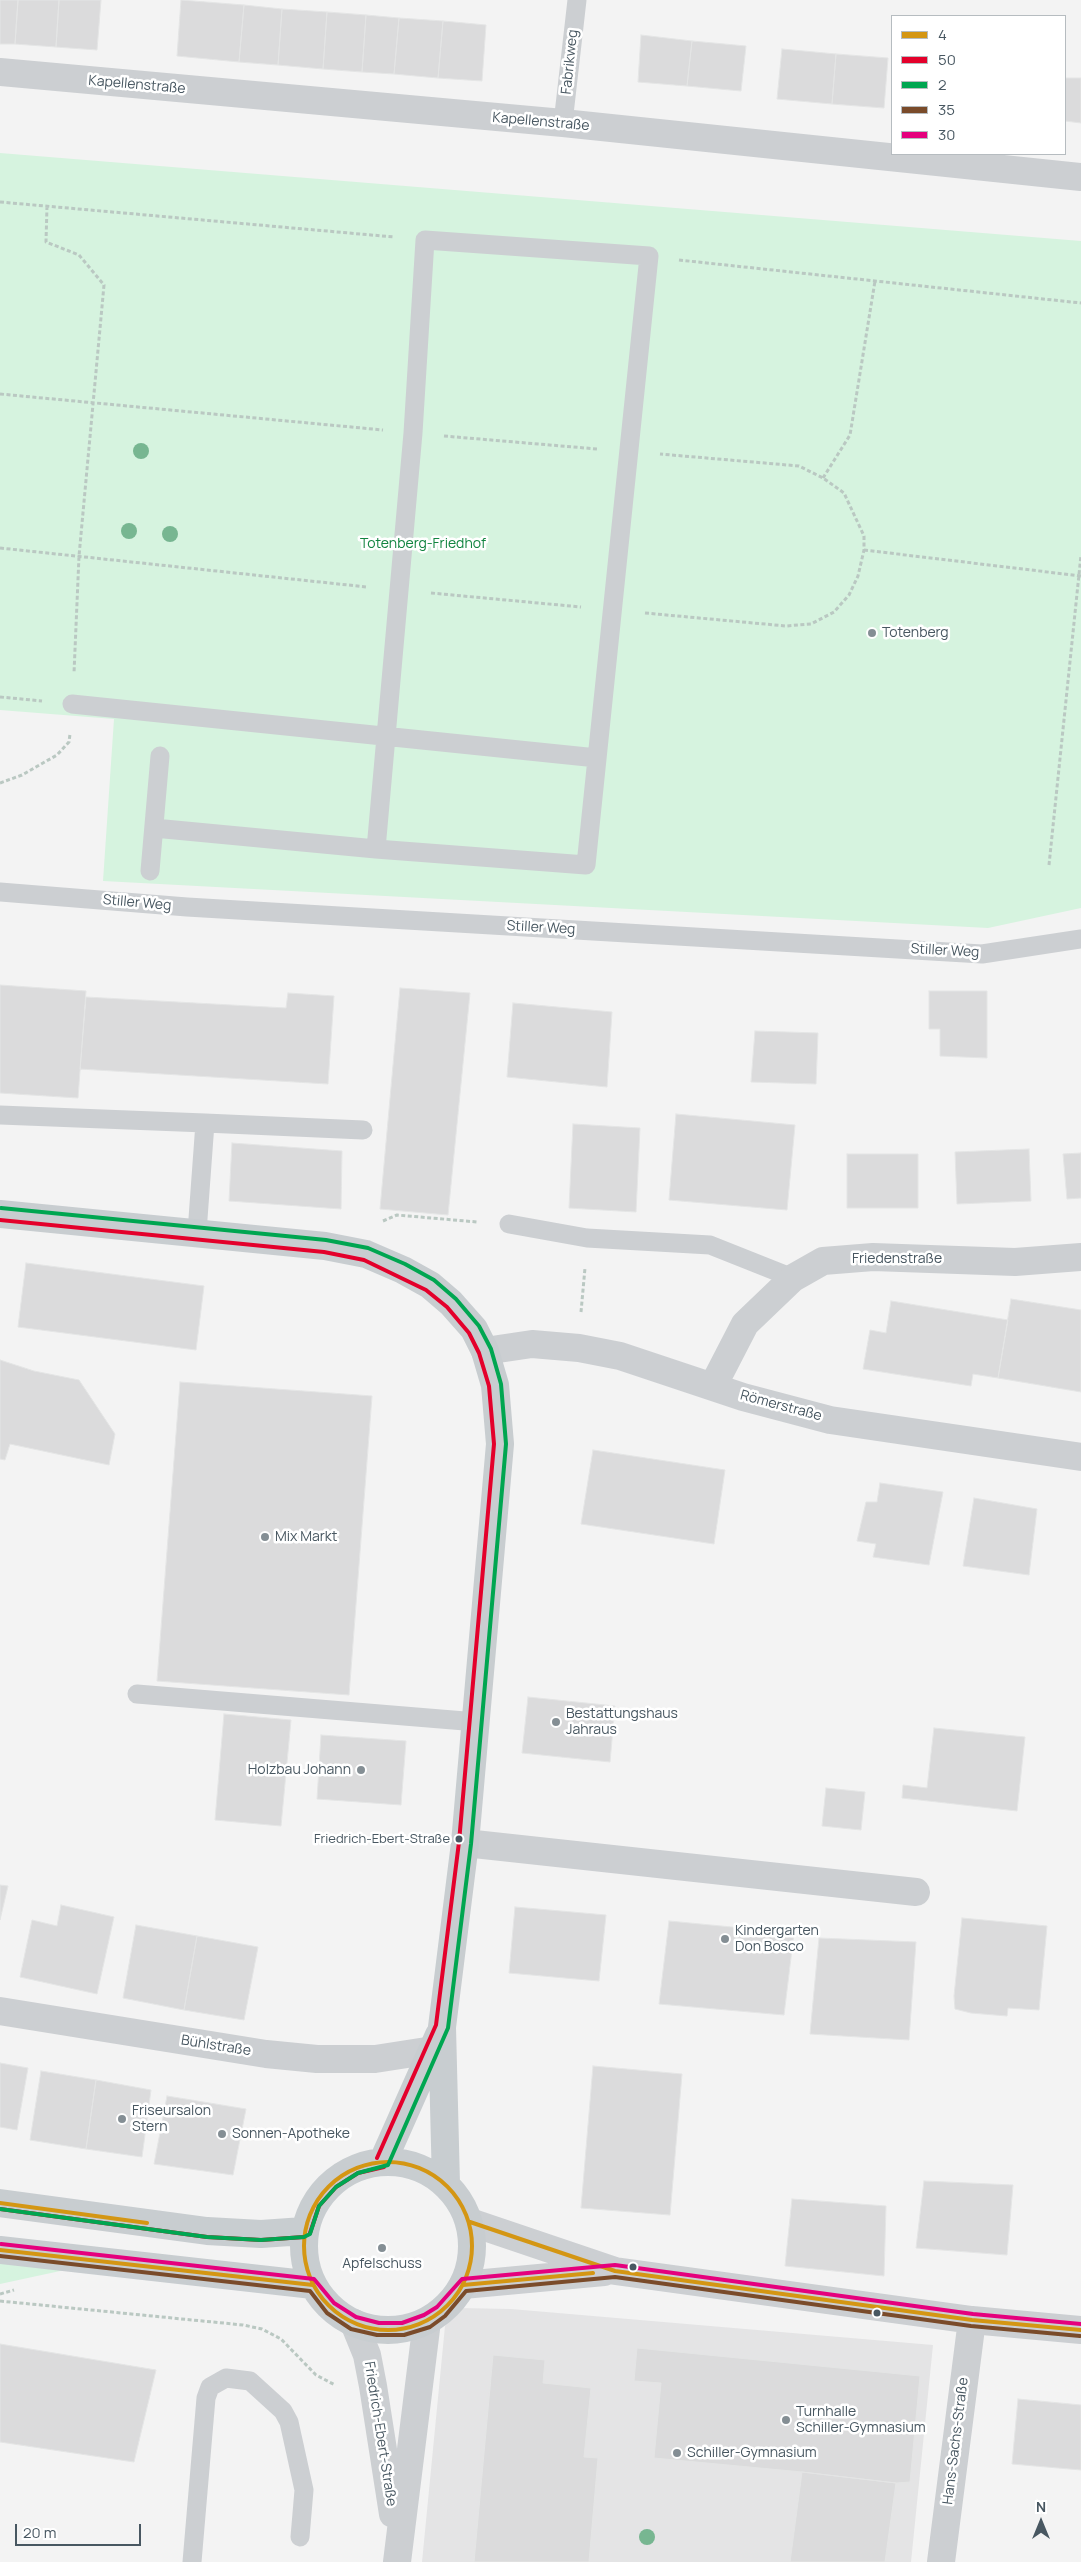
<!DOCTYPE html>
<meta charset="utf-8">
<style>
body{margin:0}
#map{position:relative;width:1081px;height:2562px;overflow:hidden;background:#f3f3f3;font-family:Manrope,sans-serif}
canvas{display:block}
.legend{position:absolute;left:891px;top:15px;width:175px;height:140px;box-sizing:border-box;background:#fff;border:1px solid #b6bcc0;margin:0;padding:6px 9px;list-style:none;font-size:15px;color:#485761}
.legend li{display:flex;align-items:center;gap:10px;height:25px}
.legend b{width:25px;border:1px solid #b6bcc0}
.north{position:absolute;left:1016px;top:2497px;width:50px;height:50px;-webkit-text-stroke:4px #fff;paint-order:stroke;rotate:0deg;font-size:14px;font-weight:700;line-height:20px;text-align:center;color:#485761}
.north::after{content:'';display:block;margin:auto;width:18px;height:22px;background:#485761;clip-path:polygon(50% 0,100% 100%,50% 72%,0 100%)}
.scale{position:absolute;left:15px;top:2524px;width:126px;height:22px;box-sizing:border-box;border:2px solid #485761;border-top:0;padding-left:6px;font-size:15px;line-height:18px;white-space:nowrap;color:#485761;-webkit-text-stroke:4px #fff;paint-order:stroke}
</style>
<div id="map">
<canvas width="1081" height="2562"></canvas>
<ul class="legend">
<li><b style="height:6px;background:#d49613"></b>4</li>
<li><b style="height:6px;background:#e4002b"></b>50</li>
<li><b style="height:6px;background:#00a651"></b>2</li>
<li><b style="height:6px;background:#7a4b2a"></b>35</li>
<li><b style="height:6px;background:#e5007d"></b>30</li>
</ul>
<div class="north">N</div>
<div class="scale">20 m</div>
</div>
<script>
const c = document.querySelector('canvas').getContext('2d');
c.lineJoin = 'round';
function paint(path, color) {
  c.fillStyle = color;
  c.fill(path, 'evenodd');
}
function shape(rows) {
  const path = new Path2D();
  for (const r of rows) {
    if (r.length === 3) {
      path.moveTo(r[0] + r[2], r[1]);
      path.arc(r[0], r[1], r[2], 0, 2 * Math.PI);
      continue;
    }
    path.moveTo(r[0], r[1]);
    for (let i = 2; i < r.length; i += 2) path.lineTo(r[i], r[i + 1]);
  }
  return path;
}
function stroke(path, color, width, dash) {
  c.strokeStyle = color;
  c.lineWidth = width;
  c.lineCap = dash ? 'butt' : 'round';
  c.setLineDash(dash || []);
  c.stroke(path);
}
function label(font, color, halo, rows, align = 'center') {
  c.font = font + ' Manrope,sans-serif';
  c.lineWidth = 5;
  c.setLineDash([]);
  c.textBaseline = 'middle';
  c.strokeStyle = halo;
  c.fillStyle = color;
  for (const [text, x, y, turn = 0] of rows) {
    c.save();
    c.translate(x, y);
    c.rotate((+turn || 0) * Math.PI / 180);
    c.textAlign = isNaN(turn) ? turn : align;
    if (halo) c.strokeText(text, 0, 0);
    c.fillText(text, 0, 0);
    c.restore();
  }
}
const education = shape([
 [458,2308,511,2309,933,2345,911,2562,422,2562,445,2326]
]);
const green = shape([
 [0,153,1081,241,1081,908,988,928,103,881,114,719,0,710],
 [0,2263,74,2268,0,2284]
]);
const building = shape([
 [0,0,18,0,15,44,0,44,0,0],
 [18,0,59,0,56,47,15,44,18,0],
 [59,0,101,0,97,50,56,47,59,0],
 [181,0,244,5,239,62,177,56,181,0],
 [244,5,282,9,278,65,239,62,244,5],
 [282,9,327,12,323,69,278,65,282,9],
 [327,12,366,15,362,72,323,69,327,12],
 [366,15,399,18,394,74,362,72,366,15],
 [399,18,443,21,438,78,394,74,399,18],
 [443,21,486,25,482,81,438,78,443,21],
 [641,35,692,41,687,86,638,82,641,35],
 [692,41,746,46,741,91,687,86,692,41],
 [782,49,836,54,832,104,777,99,782,49],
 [836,54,888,58,884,108,832,104,836,54],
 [1065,78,1081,78,1081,123,1065,121,1065,78],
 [0,985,86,991,78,1098,0,1093,0,985],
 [400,988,470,993,448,1215,380,1209,400,988],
 [929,991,987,991,987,1058,940,1056,940,1029,929,1029,929,991],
 [288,993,334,996,328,1084,80,1069,86,997,286,1008,288,993],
 [513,1003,612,1012,607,1087,507,1077,513,1003],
 [755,1031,818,1033,816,1084,751,1082,755,1031],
 [676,1114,795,1125,787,1210,669,1200,676,1114],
 [573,1124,640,1128,636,1212,569,1208,573,1124],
 [232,1143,342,1151,341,1209,229,1201,232,1143],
 [1029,1149,1031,1201,957,1204,955,1152,1029,1149],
 [1081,1153,1081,1198,1067,1199,1063,1154,1081,1153],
 [847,1154,918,1154,918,1208,847,1208,847,1154],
 [26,1263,204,1286,196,1350,18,1327,26,1263],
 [1011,1299,1081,1310,1081,1392,998,1378,1011,1299],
 [891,1301,1008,1320,998,1378,973,1374,971,1386,863,1369,870,1330,886,1333,891,1301],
 [0,1360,34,1371,79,1380,115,1434,109,1465,10,1444,5,1460,0,1459,0,1360],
 [180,1382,372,1396,349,1695,157,1681,180,1382],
 [593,1450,725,1470,714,1544,581,1524,593,1450],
 [880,1483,943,1492,929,1565,873,1557,876,1544,857,1541,866,1502,877,1502,880,1483],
 [974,1498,1037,1509,1029,1575,963,1566,974,1498],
 [528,1697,615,1706,610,1762,522,1753,528,1697],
 [224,1714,291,1720,281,1826,215,1820,224,1714],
 [934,1728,1025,1737,1017,1811,902,1798,903,1785,927,1788,934,1728],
 [321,1735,406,1741,401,1805,317,1799,321,1735],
 [826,1788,865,1792,861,1830,822,1826,826,1788],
 [0,1885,8,1886,0,1920,0,1885],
 [61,1905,114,1917,97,1994,20,1977,32,1920,57,1926,61,1905],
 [515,1907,606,1915,599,1981,509,1973,515,1907],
 [962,1918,1047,1926,1039,2010,1008,2008,1007,2016,971,2013,955,2009,954,1996,962,1918],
 [669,1921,794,1933,784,2015,659,2004,669,1921],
 [136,1925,197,1936,184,2010,123,1998,136,1925],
 [197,1936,258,1947,244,2020,184,2010,197,1936],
 [819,1938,916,1942,909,2040,810,2034,819,1938],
 [0,2063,28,2068,17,2130,0,2127,0,2063],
 [593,2066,682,2074,670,2215,581,2208,593,2066],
 [41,2071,96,2080,86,2149,30,2140,41,2071],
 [96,2080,151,2090,142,2157,86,2149,96,2080],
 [167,2096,246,2109,233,2175,154,2164,167,2096],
 [924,2181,1013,2185,1007,2255,916,2248,924,2181],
 [792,2199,886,2206,884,2276,785,2266,792,2199],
 [0,2344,156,2370,134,2462,0,2442,0,2344],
 [637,2348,920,2376,910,2482,896,2483,802,2472,654,2458,661,2383,634,2381,637,2348],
 [493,2355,545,2360,543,2383,591,2388,584,2457,598,2458,589,2562,474,2562,493,2355],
 [1018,2399,1081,2405,1081,2470,1012,2464,1018,2399],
 [802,2472,896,2483,885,2562,790,2562,802,2472]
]);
const path = shape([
 [0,202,394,237],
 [47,206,46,242,79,255,104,285,79,556,74,673],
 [679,260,1081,303],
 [0,394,383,430],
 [444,436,597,449],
 [823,478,850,435,875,281],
 [0,548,367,587],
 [864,550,1081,576],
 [431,593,581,607],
 [645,613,786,626,811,624,834,612,849,595,858,576,864,550,864,536,844,493,823,478,799,466,660,454],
 [0,697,42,701],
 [0,783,22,775,57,755,69,742,70,734],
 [1049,865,1081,555],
 [383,1221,397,1215,477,1222],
 [581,1312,585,1268],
 [0,2294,14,2290],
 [0,2301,243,2325,262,2329,281,2339,316,2375,335,2385]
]);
const service = shape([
 [563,123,577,0],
 [72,704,597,758],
 [154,828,376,849,586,865,649,256,425,240,413,433,376,849],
 [150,871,160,756],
 [0,892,187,907,982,954,1081,939],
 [0,1115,205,1123,197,1232],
 [205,1123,363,1130],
 [509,1224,587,1238,710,1245,793,1278],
 [137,1694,477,1722],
 [192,2562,206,2398,210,2387,226,2378,250,2381,283,2411,289,2422,304,2490,300,2537]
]);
const minor = shape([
 [0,72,563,123,1081,177],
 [485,1351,532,1344,579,1348,620,1356,743,1397,830,1420,1081,1457],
 [713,1386,745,1324,793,1278,823,1261,873,1257,1015,1262,1081,1257],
 [465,1843,916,1892],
 [0,2011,266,2054,317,2059,375,2059,433,2050],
 [470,2222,615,2271,972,2320,1081,2330],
 [463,2285,604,2272],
 [354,2323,367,2355,373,2386,393,2514],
 [397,2562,427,2321],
 [941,2562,972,2320]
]);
const primary = shape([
 [0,1214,325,1246,366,1254,403,1270,430,1285,451,1303,474,1329,485,1351,495,1385,500,1444,465,1843,442,2027,446,2184],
 [383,2161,439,2035],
 [388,2246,84],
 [0,2203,207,2231,261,2234,304,2231],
 [0,2250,313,2285]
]);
const bus1 = shape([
 [388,2246,84],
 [0,2203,147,2223],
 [470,2222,615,2271,972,2320,1081,2330],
 [0,2250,313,2285],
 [463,2285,593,2273]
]);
const bus2 = shape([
 [0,1220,324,1252,364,1260,426,1290,447,1307,469,1333,479,1353,489,1386,494,1444,459,1842,436,2025,377,2158],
 [0,2209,207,2237,261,2240,304,2237],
 [310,2233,319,2206,336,2187,358,2173,384,2167]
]);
const bus3 = shape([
 [0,2209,207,2237,261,2240,304,2237,310,2234,319,2206,336,2187,358,2173,388,2165,448,2028,471,1844,506,1444,501,1384,491,1349,479,1326,456,1299,434,1280,405,1264,368,1248,326,1240,1,1208]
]);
const bus4 = shape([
 [0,2256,310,2291,327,2313,351,2329,377,2335,404,2335,430,2327,445,2316,466,2291,615,2277,971,2326,1080,2336]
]);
const bus5 = shape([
 [1,2244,314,2279,334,2303,356,2317,379,2323,402,2323,424,2315,437,2307,462,2279,615,2265,973,2314,1081,2324]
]);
const trees = [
 [141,451],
 [129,531],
 [170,534],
 [647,2537]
];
const markers = [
 [872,633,5,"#848e94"],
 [265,1537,5,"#848e94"],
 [556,1722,5,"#848e94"],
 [361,1770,5,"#848e94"],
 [459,1839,4.5,"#485761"],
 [725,1939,5,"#848e94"],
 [122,2119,5,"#848e94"],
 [222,2134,5,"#848e94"],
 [382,2248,5,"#848e94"],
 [633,2267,4.5,"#485761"],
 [877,2313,4.5,"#485761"],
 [786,2420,5,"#848e94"],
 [677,2453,5,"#848e94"]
];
const busNames = [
 ["Friedrich-Ebert-Straße",450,1839]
];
const streetNames = [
 ["Fabrikweg",570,62,-84],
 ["Kapellenstraße",137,85,5],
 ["Kapellenstraße",541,122,5],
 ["Stiller Weg",137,903,5],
 ["Stiller Weg",541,928,3],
 ["Stiller Weg",945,951,3],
 ["Friedenstraße",897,1259],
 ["Römerstraße",781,1406,15],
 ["Bühlstraße",216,2046,9],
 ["Friedrich-Ebert-Straße",380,2434,81],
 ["Hans-Sachs-Straße",956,2441,-83]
];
const parkNames = [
 ["Totenberg-Friedhof",423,544]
];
const poiNames = [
 ["Totenberg",882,633],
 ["Mix Markt",275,1537],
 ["Bestattungshaus",566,1714],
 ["Jahraus",566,1730],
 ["Holzbau Johann",351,1770,"right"],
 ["Kindergarten",735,1931],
 ["Don Bosco",735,1947],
 ["Friseursalon",132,2111],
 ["Stern",132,2127],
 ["Sonnen-Apotheke",232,2134],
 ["Apfelschuss",382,2264,"center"],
 ["Turnhalle",796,2412],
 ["Schiller-Gymnasium",796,2428],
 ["Schiller-Gymnasium",687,2453]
];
paint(education, '#e4e4e5');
paint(green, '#d6f3df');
paint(building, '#dbdbdc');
stroke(building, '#e4e5e5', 1);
stroke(path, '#bac8c2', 3, [4, 2.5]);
stroke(service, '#cccfd2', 19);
stroke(minor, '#cccfd2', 28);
stroke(primary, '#c8cdd0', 28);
stroke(bus1, '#d49613', 4);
stroke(bus2, '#e4002b', 4);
stroke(bus3, '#00a651', 4);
stroke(bus4, '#7a4b2a', 4);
stroke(bus5, '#e5007d', 4);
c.fillStyle = '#77b691';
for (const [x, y] of trees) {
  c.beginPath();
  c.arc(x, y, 8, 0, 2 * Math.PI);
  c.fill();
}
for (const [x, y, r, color] of markers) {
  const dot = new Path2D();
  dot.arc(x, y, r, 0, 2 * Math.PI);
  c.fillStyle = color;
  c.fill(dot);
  stroke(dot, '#fff', 2);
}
label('13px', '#485761', '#fff', busNames, 'right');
label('14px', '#485761', '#fff', streetNames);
label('14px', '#118440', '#fff', parkNames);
label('14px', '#485761', '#fff', poiNames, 'left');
</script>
